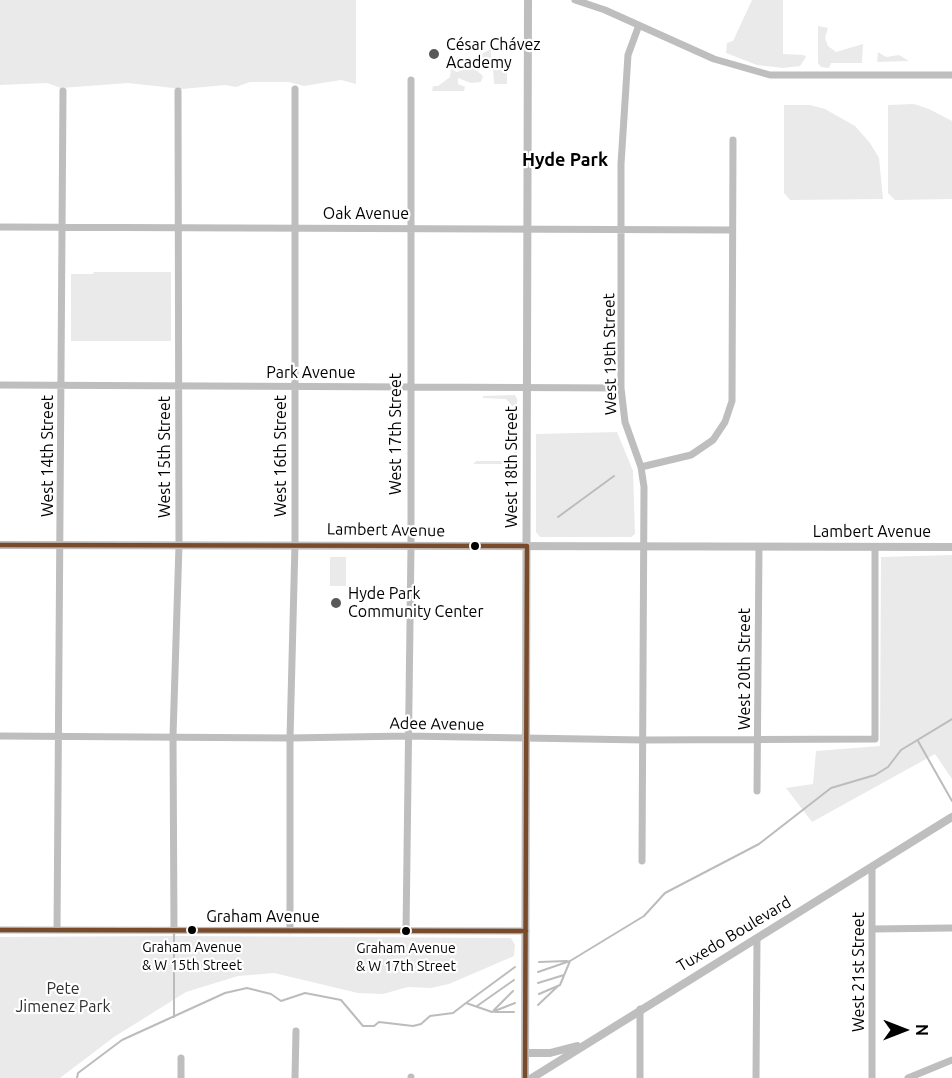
<!DOCTYPE html>
<meta charset="utf-8">
<style>
body{margin:0}
#map{position:relative;width:952px;height:1078px;overflow:hidden;background:#fff;font-family:Ubuntu,sans-serif}
canvas{display:block}
.north{position:absolute;left:874px;top:1000px;width:60px;height:60px;-webkit-text-stroke:4px #fff;paint-order:stroke;rotate:90deg;font-size:16px;font-weight:700;line-height:24px;text-align:center;color:#000}
.north::after{content:'';display:block;margin:auto;width:21px;height:27px;background:#000;clip-path:polygon(50% 0,100% 100%,50% 72%,0 100%)}
</style>
<div id="map">
<canvas width="952" height="1078"></canvas>
<div class="north">N</div>
</div>
<script>
const c = document.querySelector('canvas').getContext('2d');
c.lineJoin = 'round';
function paint(path, color) {
  c.fillStyle = color;
  c.fill(path, 'evenodd');
}
function shape(rows) {
  const path = new Path2D();
  for (const r of rows) {
    path.moveTo(r[0], r[1]);
    for (let i = 2; i < r.length; i += 2) path.lineTo(r[i], r[i + 1]);
  }
  return path;
}
function stroke(path, color, width, dash) {
  c.strokeStyle = color;
  c.lineWidth = width;
  c.lineCap = dash ? 'butt' : 'round';
  c.setLineDash(dash || []);
  c.stroke(path);
}
function label(font, color, halo, rows, align = 'center') {
  c.font = font + ' Ubuntu,sans-serif';
  c.lineWidth = 4.5;
  c.setLineDash([]);
  c.textBaseline = 'middle';
  c.strokeStyle = halo;
  c.fillStyle = color;
  for (const [text, x, y, turn = 0] of rows) {
    c.save();
    c.translate(x, y);
    c.rotate((+turn || 0) * Math.PI / 180);
    c.textAlign = isNaN(turn) ? turn : align;
    if (halo) c.strokeText(text, 0, 0);
    c.fillText(text, 0, 0);
    c.restore();
  }
}
const green = shape([
 [0,0,356,0,356,84,341,80,304,86,289,82,250,82,236,87,225,85,182,89,128,83,61,88,47,83,0,85],
 [752,0,783,0,783,54,804,55,806,57,800,66,783,68,757,65,726,53,727,43,733,41],
 [818,26,828,28,825,38,828,46,836,52,863,44,862,63,831,63,829,68,821,67,818,63],
 [491,49,491,69,487,69,487,63,471,63,470,60],
 [878,52,886,57,899,55,909,61,877,62],
 [471,66,483,76,481,82,471,83,458,78,458,84,465,87,464,91,432,91,433,86,438,86,450,77,451,69,457,72],
 [493,69,507,69,507,84,494,84],
 [914,104,929,109,952,121,952,199,895,200,888,193,888,105],
 [784,105,810,105,825,109,855,126,870,143,879,158,883,199,790,200,784,193],
 [94,272,171,272,171,341,71,341,71,274,93,274],
 [515,395,517,399,517,424,515,425,514,408,506,399,483,398,483,396],
 [617,432,633,471,635,534,631,537,540,537,536,532,536,434],
 [517,436,517,464,473,464,476,461,506,461,514,454,514,437],
 [952,555,952,779,935,754,812,822,786,788,813,784,816,751,880,746,881,557],
 [330,557,346,557,346,586,330,586],
 [178,936,511,938,515,945,514,956,449,984,431,988,408,987,383,994,358,993,274,973,238,976,186,992,114,1037,60,1078,0,1078,0,937]
]);
const stream = shape([
 [558,517,614,476],
 [918,741,952,801],
 [539,962,567,961],
 [538,972,570,961],
 [538,983,564,975],
 [539,994,560,985,570,961,644,916,665,893,759,844,831,788,875,775,888,767,901,750,952,719],
 [466,1003,515,967],
 [538,1005,558,986],
 [477,1006,514,980],
 [494,1010,513,991],
 [495,1012,514,1012],
 [174,1017,174,934],
 [77,1078,78,1073,122,1040,225,993,247,988,271,994,281,1001,305,993,341,1000,363,1026,374,1026,379,1022,413,1026,421,1024,430,1016,453,1013,466,1003,492,1012,515,1003]
]);
const minor = shape([
 [575,0,605,10,714,59,770,75,952,75],
 [639,25,628,55,621,164,621,388,625,422,641,467,644,487,642,861],
 [0,227,732,230],
 [0,385,621,388],
 [641,467,691,455,713,440,725,422,732,401,733,140],
 [0,736,290,738,406,736,643,740,875,739,875,547],
 [757,791,759,547],
 [872,867,872,1078],
 [873,929,952,928],
 [0,930,526,931],
 [57,930,63,91],
 [174,931,173,736,179,545,178,91],
 [290,931,290,738,295,544,295,89],
 [406,931,411,546,411,80],
 [640,1009,640,1078],
 [181,1058,181,1078],
 [411,1077,411,1078],
 [295,1078,296,1031],
 [756,1078,757,938],
 [908,1078,952,1060]
]);
const tertiary = shape([
 [0,545,952,547],
 [525,1053,550,1053,577,1046],
 [525,1078,528,0],
 [532,1078,952,817]
]);
const bus1 = shape([
 [0,545,527,546],
 [0,930,526,931],
 [525,1078,527,546]
]);
const markers = [
 [434,54,6,"#595959"],
 [475,546,5,"#000"],
 [336,603,6,"#595959"],
 [192,930,5,"#000"],
 [406,931,5,"#000"]
];
const busNames = [
 ["Graham Avenue",192,947],
 ["& W 15th Street",192,965],
 ["Graham Avenue",406,948],
 ["& W 17th Street",406,966]
];
const poiNames = [
 ["César Chávez",446,45],
 ["Academy",446,63],
 ["Hyde Park",348,594],
 ["Community Center",348,612]
];
const streetNames = [
 ["Oak Avenue",366,214],
 ["West 19th Street",610,354,-91],
 ["Park Avenue",311,373],
 ["West 17th Street",396,434,-90],
 ["West 14th Street",48,456,-90],
 ["West 16th Street",281,456,-90],
 ["West 15th Street",165,457,-90],
 ["West 18th Street",512,467,-90],
 ["Lambert Avenue",386,530,1],
 ["Lambert Avenue",872,532],
 ["West 20th Street",745,669,-90],
 ["Adee Avenue",437,724,1],
 ["Graham Avenue",263,917],
 ["Tuxedo Boulevard",734,934,-31],
 ["West 21st Street",859,972,-90]
];
const parkNames = [
 ["Pete",63,989],
 ["Jimenez Park",63,1007]
];
const neighbourhoodNames = [
 ["Hyde Park",565,160]
];
paint(green, '#eaeaea');
stroke(stream, '#bcbcbc', 2);
stroke(minor, '#bebebe', 7);
stroke(tertiary, '#bebebe', 8);
stroke(bus1, '#7a4b2a', 4.5);
for (const [x, y, r, color] of markers) {
  const dot = new Path2D();
  dot.arc(x, y, r, 0, 2 * Math.PI);
  c.fillStyle = color;
  c.fill(dot);
  stroke(dot, '#fff', 2);
}
label('14px', '#000', '#fff', busNames);
label('16px', '#000', '#fff', poiNames, 'left');
label('16px', '#000', '#fff', streetNames);
label('16px', '#2f2f2f', '#fff', parkNames);
label('bold 18px', '#000', '#fff', neighbourhoodNames);
</script>
